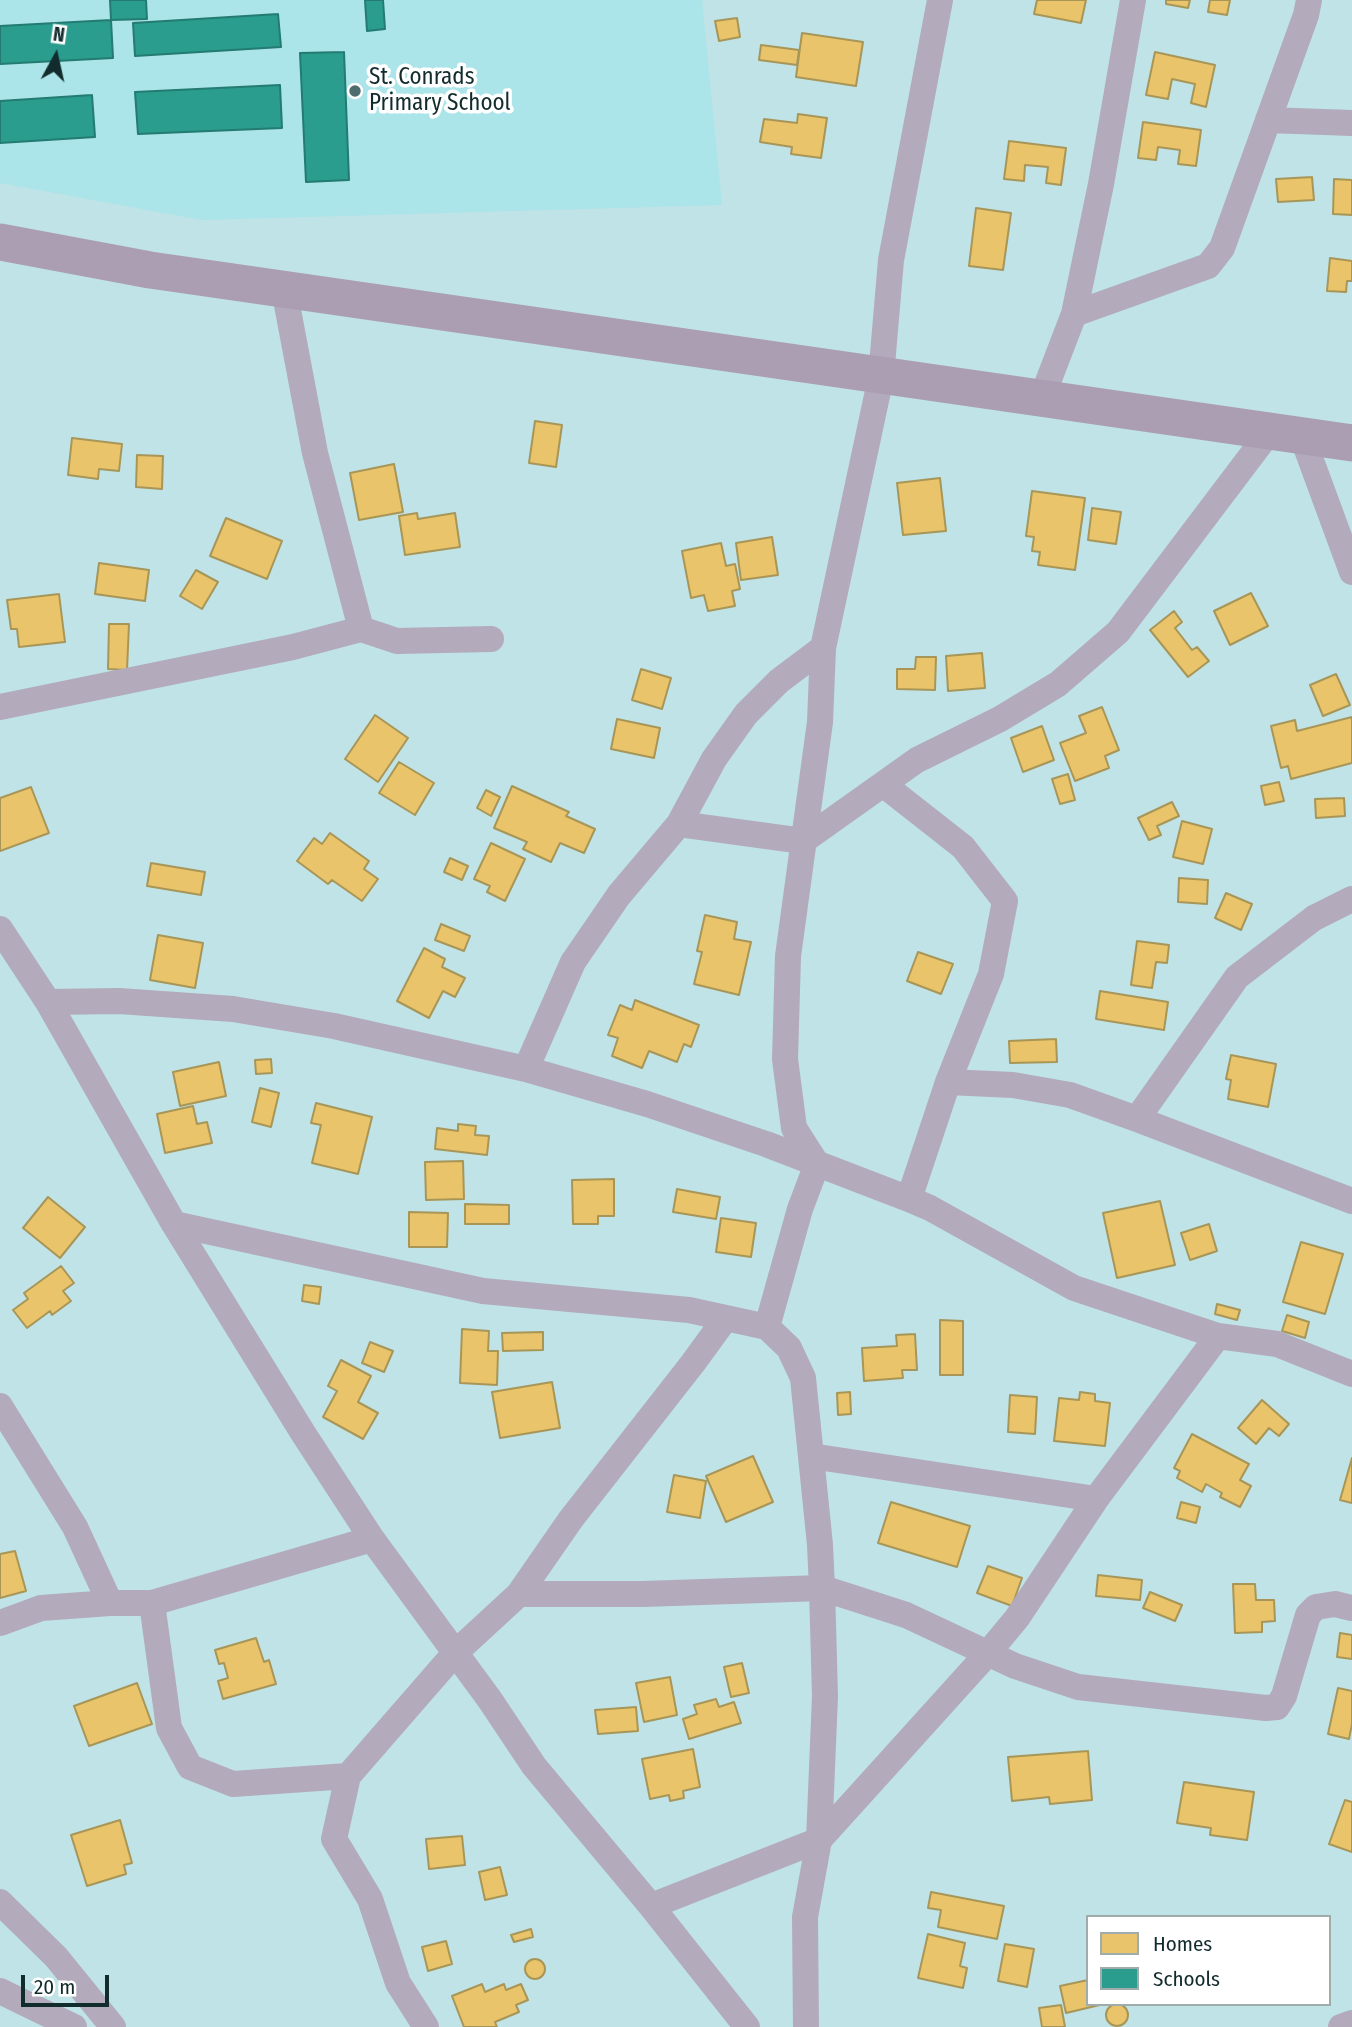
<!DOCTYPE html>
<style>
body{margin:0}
#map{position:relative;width:1352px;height:2027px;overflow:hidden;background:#bfe3e6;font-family:"Fira Sans Condensed",sans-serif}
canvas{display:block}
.legend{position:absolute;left:1086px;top:1915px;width:245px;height:91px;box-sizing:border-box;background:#fff;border:2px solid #a0abab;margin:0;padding:9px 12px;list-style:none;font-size:21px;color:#122c2e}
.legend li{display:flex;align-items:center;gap:14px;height:35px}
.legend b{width:35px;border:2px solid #a0abab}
.north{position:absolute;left:21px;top:21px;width:70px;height:70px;-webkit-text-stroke:5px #fff;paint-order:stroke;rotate:8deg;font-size:19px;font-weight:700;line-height:28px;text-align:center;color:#122c2e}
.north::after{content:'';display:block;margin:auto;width:24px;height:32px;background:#122c2e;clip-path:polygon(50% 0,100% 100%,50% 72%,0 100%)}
.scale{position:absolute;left:21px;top:1975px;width:88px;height:32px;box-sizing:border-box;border:4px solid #122c2e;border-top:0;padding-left:9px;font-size:21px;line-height:24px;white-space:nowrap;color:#122c2e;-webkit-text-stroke:5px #fff;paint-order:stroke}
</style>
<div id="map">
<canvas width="1352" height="2027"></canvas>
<ul class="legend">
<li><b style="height:19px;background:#e9c46a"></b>Homes</li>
<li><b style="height:19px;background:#2a9d8f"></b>Schools</li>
</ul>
<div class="north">N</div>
<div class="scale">20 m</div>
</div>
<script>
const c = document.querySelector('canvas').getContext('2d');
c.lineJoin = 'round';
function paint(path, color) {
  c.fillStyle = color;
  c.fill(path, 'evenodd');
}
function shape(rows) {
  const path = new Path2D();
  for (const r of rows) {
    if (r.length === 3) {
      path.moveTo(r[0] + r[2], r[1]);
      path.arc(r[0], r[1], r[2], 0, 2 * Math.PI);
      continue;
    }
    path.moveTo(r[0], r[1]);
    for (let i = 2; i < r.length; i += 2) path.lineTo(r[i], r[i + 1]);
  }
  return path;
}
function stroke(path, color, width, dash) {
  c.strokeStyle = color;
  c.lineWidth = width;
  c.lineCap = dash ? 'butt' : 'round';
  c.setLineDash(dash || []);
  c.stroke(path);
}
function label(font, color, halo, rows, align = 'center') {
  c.font = font + ' "Fira Sans Condensed",sans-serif';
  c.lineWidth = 7;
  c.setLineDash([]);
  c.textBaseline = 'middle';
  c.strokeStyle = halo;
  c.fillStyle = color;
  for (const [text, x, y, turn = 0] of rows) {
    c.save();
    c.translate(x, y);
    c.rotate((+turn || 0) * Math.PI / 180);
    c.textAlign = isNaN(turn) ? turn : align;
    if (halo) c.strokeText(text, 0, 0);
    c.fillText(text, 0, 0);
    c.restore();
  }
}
const built = shape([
 [0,0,702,0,722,205,202,220,0,183]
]);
const homes = shape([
 [1037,0,1086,0,1081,23,1034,14,1037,0],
 [1166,0,1190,0,1188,8,1166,4,1166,0],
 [1210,0,1230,0,1227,15,1208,12,1210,0],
 [737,18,740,37,719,41,715,21,737,18],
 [802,33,863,42,856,86,796,77,802,33],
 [761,45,799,50,797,65,759,60,761,45],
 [1155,52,1215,65,1206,107,1191,103,1195,84,1172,79,1168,99,1146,95,1155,52],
 [798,114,827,118,821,158,791,154,792,147,760,142,764,119,797,123,798,114],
 [1143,122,1201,130,1196,166,1178,164,1180,150,1158,147,1156,160,1138,158,1143,122],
 [1009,141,1066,148,1061,185,1046,183,1048,167,1025,165,1024,181,1004,179,1009,141],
 [1312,177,1314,200,1278,202,1276,179,1312,177],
 [1334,179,1352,180,1352,215,1333,214,1334,179],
 [976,208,1011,213,1003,270,969,266,976,208],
 [1330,258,1352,261,1352,281,1347,281,1346,292,1327,291,1330,258],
 [535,421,562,425,556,467,529,463,535,421],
 [72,438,122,444,119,471,99,469,98,479,68,475,72,438],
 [137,455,163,456,162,489,136,487,137,455],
 [394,464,403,512,359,520,350,473,394,464],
 [940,478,946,531,903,535,897,483,940,478],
 [1032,491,1085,498,1075,570,1038,565,1040,552,1032,551,1034,537,1026,536,1032,491],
 [1092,508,1121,512,1116,544,1088,540,1092,508],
 [417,513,418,519,455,513,460,547,405,555,399,516,417,513],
 [226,518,282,541,267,579,210,556,226,518],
 [772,537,778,575,741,580,736,543,772,537],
 [721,543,726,566,735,564,740,589,732,591,735,606,708,611,704,595,691,598,682,551,721,543],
 [99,563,149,570,145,601,95,594,99,563],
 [196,570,218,582,202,609,180,596,196,570],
 [1251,593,1268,626,1230,645,1214,611,1251,593],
 [59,594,65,642,19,647,17,629,11,629,7,600,59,594],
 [1174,611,1182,622,1175,628,1192,650,1197,647,1209,661,1188,677,1150,630,1174,611],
 [109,624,129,624,127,670,108,669,109,624],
 [982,653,985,688,948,691,946,656,982,653],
 [916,657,936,657,935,690,897,689,897,669,915,669,916,657],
 [641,669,671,678,662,709,632,700,641,669],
 [1336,674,1350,705,1323,716,1310,685,1336,674],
 [1102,707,1119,750,1105,756,1109,768,1075,781,1060,743,1086,733,1079,716,1102,707],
 [375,715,408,738,378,782,345,759,375,715],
 [1352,717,1352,763,1291,779,1288,766,1281,768,1271,726,1295,720,1297,731,1352,717],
 [617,719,660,728,654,758,611,749,617,719],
 [1042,726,1054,760,1023,772,1011,738,1042,726],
 [399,762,434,783,415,815,379,793,399,762],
 [1068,774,1075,800,1060,804,1052,779,1068,774],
 [1279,782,1284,801,1265,805,1261,786,1279,782],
 [512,786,569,812,566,816,595,829,584,853,560,843,551,862,523,849,527,842,494,828,512,786],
 [31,787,49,833,0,851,0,798,31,787],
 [486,790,500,797,491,816,477,808,486,790],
 [1344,798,1345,816,1316,818,1315,799,1344,798],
 [1172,802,1179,816,1157,826,1161,835,1149,840,1138,818,1172,802],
 [1182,821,1212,829,1203,864,1173,857,1182,821],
 [330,833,369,861,364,869,378,879,362,901,332,880,328,884,297,861,314,838,322,844,330,833],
 [491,843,525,859,505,901,487,892,490,886,474,879,491,843],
 [450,858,468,866,462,880,444,872,450,858],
 [151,863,205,872,201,895,147,886,151,863],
 [1179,878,1208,880,1207,904,1178,902,1179,878],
 [1226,893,1252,904,1241,930,1215,918,1226,893],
 [705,915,737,922,734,939,751,942,739,995,694,984,702,952,697,951,705,915],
 [441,924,470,936,464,951,435,940,441,924],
 [158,935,203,943,195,988,150,980,158,935],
 [1137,941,1169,945,1167,963,1156,962,1152,988,1131,985,1137,941],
 [424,948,445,959,442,967,465,978,455,997,443,991,429,1018,397,1001,424,948],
 [918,952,953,964,941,994,907,981,918,952],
 [1100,991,1168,1002,1164,1030,1096,1019,1100,991],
 [635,1000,699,1025,691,1047,684,1044,677,1062,649,1051,642,1068,612,1056,618,1038,608,1035,620,1005,632,1010,635,1000],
 [1056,1039,1057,1062,1010,1063,1009,1041,1056,1039],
 [1231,1055,1276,1064,1268,1107,1228,1099,1231,1080,1226,1079,1231,1055],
 [271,1059,272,1073,256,1074,255,1060,271,1059],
 [219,1062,226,1096,180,1106,173,1072,219,1062],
 [260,1088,279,1093,271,1127,252,1122,260,1088],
 [316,1103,372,1117,358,1174,312,1163,321,1125,311,1123,316,1103],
 [193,1106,197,1124,207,1122,212,1143,165,1153,157,1114,193,1106],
 [458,1124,476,1126,475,1135,489,1136,487,1155,435,1149,437,1128,458,1131,458,1124],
 [463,1161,464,1199,426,1200,425,1162,463,1161],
 [614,1179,614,1216,598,1216,598,1224,573,1224,572,1180,614,1179],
 [677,1189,720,1197,716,1219,673,1212,677,1189],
 [48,1197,85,1227,60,1258,23,1228,48,1197],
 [1160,1201,1175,1265,1117,1278,1103,1213,1160,1201],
 [465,1204,509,1205,509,1224,465,1224,465,1204],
 [409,1212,448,1213,447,1247,409,1247,409,1212],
 [721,1218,756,1223,751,1257,716,1252,721,1218],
 [1209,1224,1217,1251,1190,1260,1181,1233,1209,1224],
 [1301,1242,1343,1254,1325,1314,1283,1302,1301,1242],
 [61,1266,74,1283,63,1291,71,1301,52,1315,50,1311,27,1328,13,1310,28,1299,24,1293,61,1266],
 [304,1285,321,1287,319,1304,302,1301,304,1285],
 [1217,1304,1240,1310,1237,1320,1215,1314,1217,1304],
 [1287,1315,1309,1322,1305,1338,1282,1331,1287,1315],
 [940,1320,963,1321,963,1375,940,1375,940,1320],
 [462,1329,489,1331,488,1351,498,1351,497,1385,460,1383,462,1329],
 [543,1332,543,1350,503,1351,502,1333,543,1332],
 [915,1334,917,1370,902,1370,903,1378,864,1381,862,1348,897,1346,896,1335,915,1334],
 [370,1342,393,1351,384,1372,362,1363,370,1342],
 [341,1360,371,1376,358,1402,378,1413,363,1439,323,1417,337,1391,328,1386,341,1360],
 [552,1382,560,1428,500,1438,492,1392,552,1382],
 [850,1392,851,1414,838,1415,837,1393,850,1392],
 [1080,1392,1095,1394,1095,1401,1110,1403,1105,1446,1054,1441,1059,1398,1079,1400,1080,1392],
 [1010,1395,1037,1397,1035,1434,1008,1432,1010,1395],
 [1262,1400,1289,1424,1279,1436,1269,1428,1256,1444,1238,1428,1262,1400],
 [1192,1434,1249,1464,1240,1480,1251,1486,1240,1507,1220,1497,1222,1493,1206,1484,1202,1492,1177,1478,1180,1471,1174,1468,1192,1434],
 [753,1456,773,1502,726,1522,706,1476,753,1456],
 [1352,1458,1352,1503,1340,1500,1352,1458],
 [674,1475,706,1481,700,1518,667,1512,674,1475],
 [891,1502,970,1526,957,1567,878,1543,891,1502],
 [1181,1502,1200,1507,1196,1523,1177,1518,1181,1502],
 [15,1551,26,1591,0,1598,0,1554,15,1551],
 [988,1566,1022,1578,1012,1606,977,1593,988,1566],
 [1098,1575,1142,1580,1140,1600,1096,1596,1098,1575],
 [1233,1584,1255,1584,1256,1600,1274,1600,1275,1621,1262,1622,1262,1632,1235,1633,1233,1584],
 [1150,1592,1182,1605,1175,1621,1143,1608,1150,1592],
 [1340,1633,1352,1635,1352,1659,1337,1657,1340,1633],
 [256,1638,264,1662,269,1660,276,1684,223,1699,218,1681,228,1678,224,1663,219,1664,215,1650,256,1638],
 [742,1663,749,1693,731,1697,724,1667,742,1663],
 [670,1677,677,1715,644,1722,636,1683,670,1677],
 [137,1683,152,1724,89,1746,74,1706,137,1683],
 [1338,1688,1352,1691,1352,1724,1349,1739,1328,1734,1338,1688],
 [716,1699,719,1707,734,1702,741,1723,689,1739,683,1719,697,1714,694,1705,716,1699],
 [636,1707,638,1731,598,1734,595,1710,636,1707],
 [693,1749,700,1787,683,1791,684,1798,670,1801,669,1795,650,1799,642,1759,693,1749],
 [1088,1751,1092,1800,1050,1804,1049,1797,1012,1801,1008,1757,1088,1751],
 [1184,1782,1254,1792,1247,1840,1210,1835,1211,1828,1177,1823,1184,1782],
 [1345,1800,1352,1802,1352,1852,1329,1844,1345,1800],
 [120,1820,132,1863,124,1865,126,1874,87,1886,71,1835,120,1820],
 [462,1836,465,1865,429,1869,426,1839,462,1836],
 [500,1867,507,1895,485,1900,479,1872,500,1867],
 [931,1892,1004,1906,997,1939,938,1927,941,1910,928,1908,931,1892],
 [531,1929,533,1937,514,1942,511,1935,531,1929],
 [928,1934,965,1943,960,1966,967,1968,963,1988,918,1978,928,1934],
 [446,1941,452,1964,428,1971,422,1947,446,1941],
 [1005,1944,1034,1949,1027,1987,998,1981,1005,1944],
 [535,1969,10],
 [1088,1980,1088,2004,1104,2004,1066,2013,1060,1986,1088,1980],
 [482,1984,485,1992,504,1984,506,1990,521,1984,528,2000,516,2005,519,2012,495,2022,497,2027,464,2027,452,1996,482,1984],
 [1117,2015,11],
 [1061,2005,1065,2027,1042,2027,1039,2008,1061,2005]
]);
const schools = shape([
 [110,0,146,0,147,19,111,20,110,0],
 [365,0,383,0,385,29,367,31,365,0],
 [278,14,281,47,135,56,133,23,278,14],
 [111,20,113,58,0,64,0,26,111,20],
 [344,52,349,180,306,182,300,53,344,52],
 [280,85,282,128,138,134,135,92,280,85],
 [92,95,95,137,0,143,0,101,92,95]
]);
const street = shape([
 [1268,120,1352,123],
 [1074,314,1208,266,1222,248,1306,15,1309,0],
 [1041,400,1074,314,1101,184,1133,0],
 [1302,436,1352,572],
 [361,629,397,641,491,639],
 [823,648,881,377,891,260,940,0],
 [0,707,293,647,361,629,315,453,284,289],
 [884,785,963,847,1005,901,991,974,948,1082,909,1199],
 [679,824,803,841,917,760,1000,719,1058,684,1118,632,1270,431],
 [0,929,48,1002,174,1224,303,1433,372,1539,490,1700,534,1766,651,1906,747,2027],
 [48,1002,119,1001,233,1009,334,1026,526,1069,647,1104,766,1144,909,1199,930,1208,1074,1288,1218,1336,1277,1344,1352,1374],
 [526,1069,573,962,619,895,679,824,714,759,746,714,779,681,823,648,820,722,788,956,785,1059,794,1128,817,1164,800,1209,767,1327],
 [948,1082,1013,1085,1070,1095,1137,1119,1352,1201],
 [1137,1119,1237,977,1314,918,1352,899],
 [174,1224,483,1291,689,1310,767,1327,789,1348,803,1378,820,1545,822,1588,825,1696,819,1840,805,1917,806,2027],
 [0,1406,75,1527,110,1603],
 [811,1456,1096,1499],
 [519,1594,643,1594,822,1588,906,1615,1015,1666,1078,1687,1266,1708,1277,1707,1284,1696,1308,1615,1316,1607,1335,1604,1352,1608],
 [152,1603,169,1728,190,1767,233,1784,348,1776],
 [0,1623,41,1608,110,1603,152,1603,372,1539],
 [0,1902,56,1957,113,2027],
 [651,1906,819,1840,988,1653,1017,1618,1096,1499,1218,1336],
 [0,1991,74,2027],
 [426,2027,398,1983,370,1899,334,1839,348,1776,455,1653,519,1594,571,1519,693,1363,725,1319],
 [1341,2027,1352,2023]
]);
const secondary = shape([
 [0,242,150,270,1352,443]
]);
const markers = [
 [355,91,7,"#4f6c6e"]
];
const poiNames = [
 ["St. Conrads",369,78],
 ["Primary School",369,104]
];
paint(built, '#abe4e9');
paint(homes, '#e9c46a');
stroke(homes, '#a89658', 2);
paint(schools, '#2a9d8f');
stroke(schools, '#237b72', 2);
stroke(street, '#b3aabc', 26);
stroke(secondary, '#ab9eb3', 37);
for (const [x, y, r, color] of markers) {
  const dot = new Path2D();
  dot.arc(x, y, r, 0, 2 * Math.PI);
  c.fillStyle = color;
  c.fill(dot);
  stroke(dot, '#fff', 2.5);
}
label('23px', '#122c2e', '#fff', poiNames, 'left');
</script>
